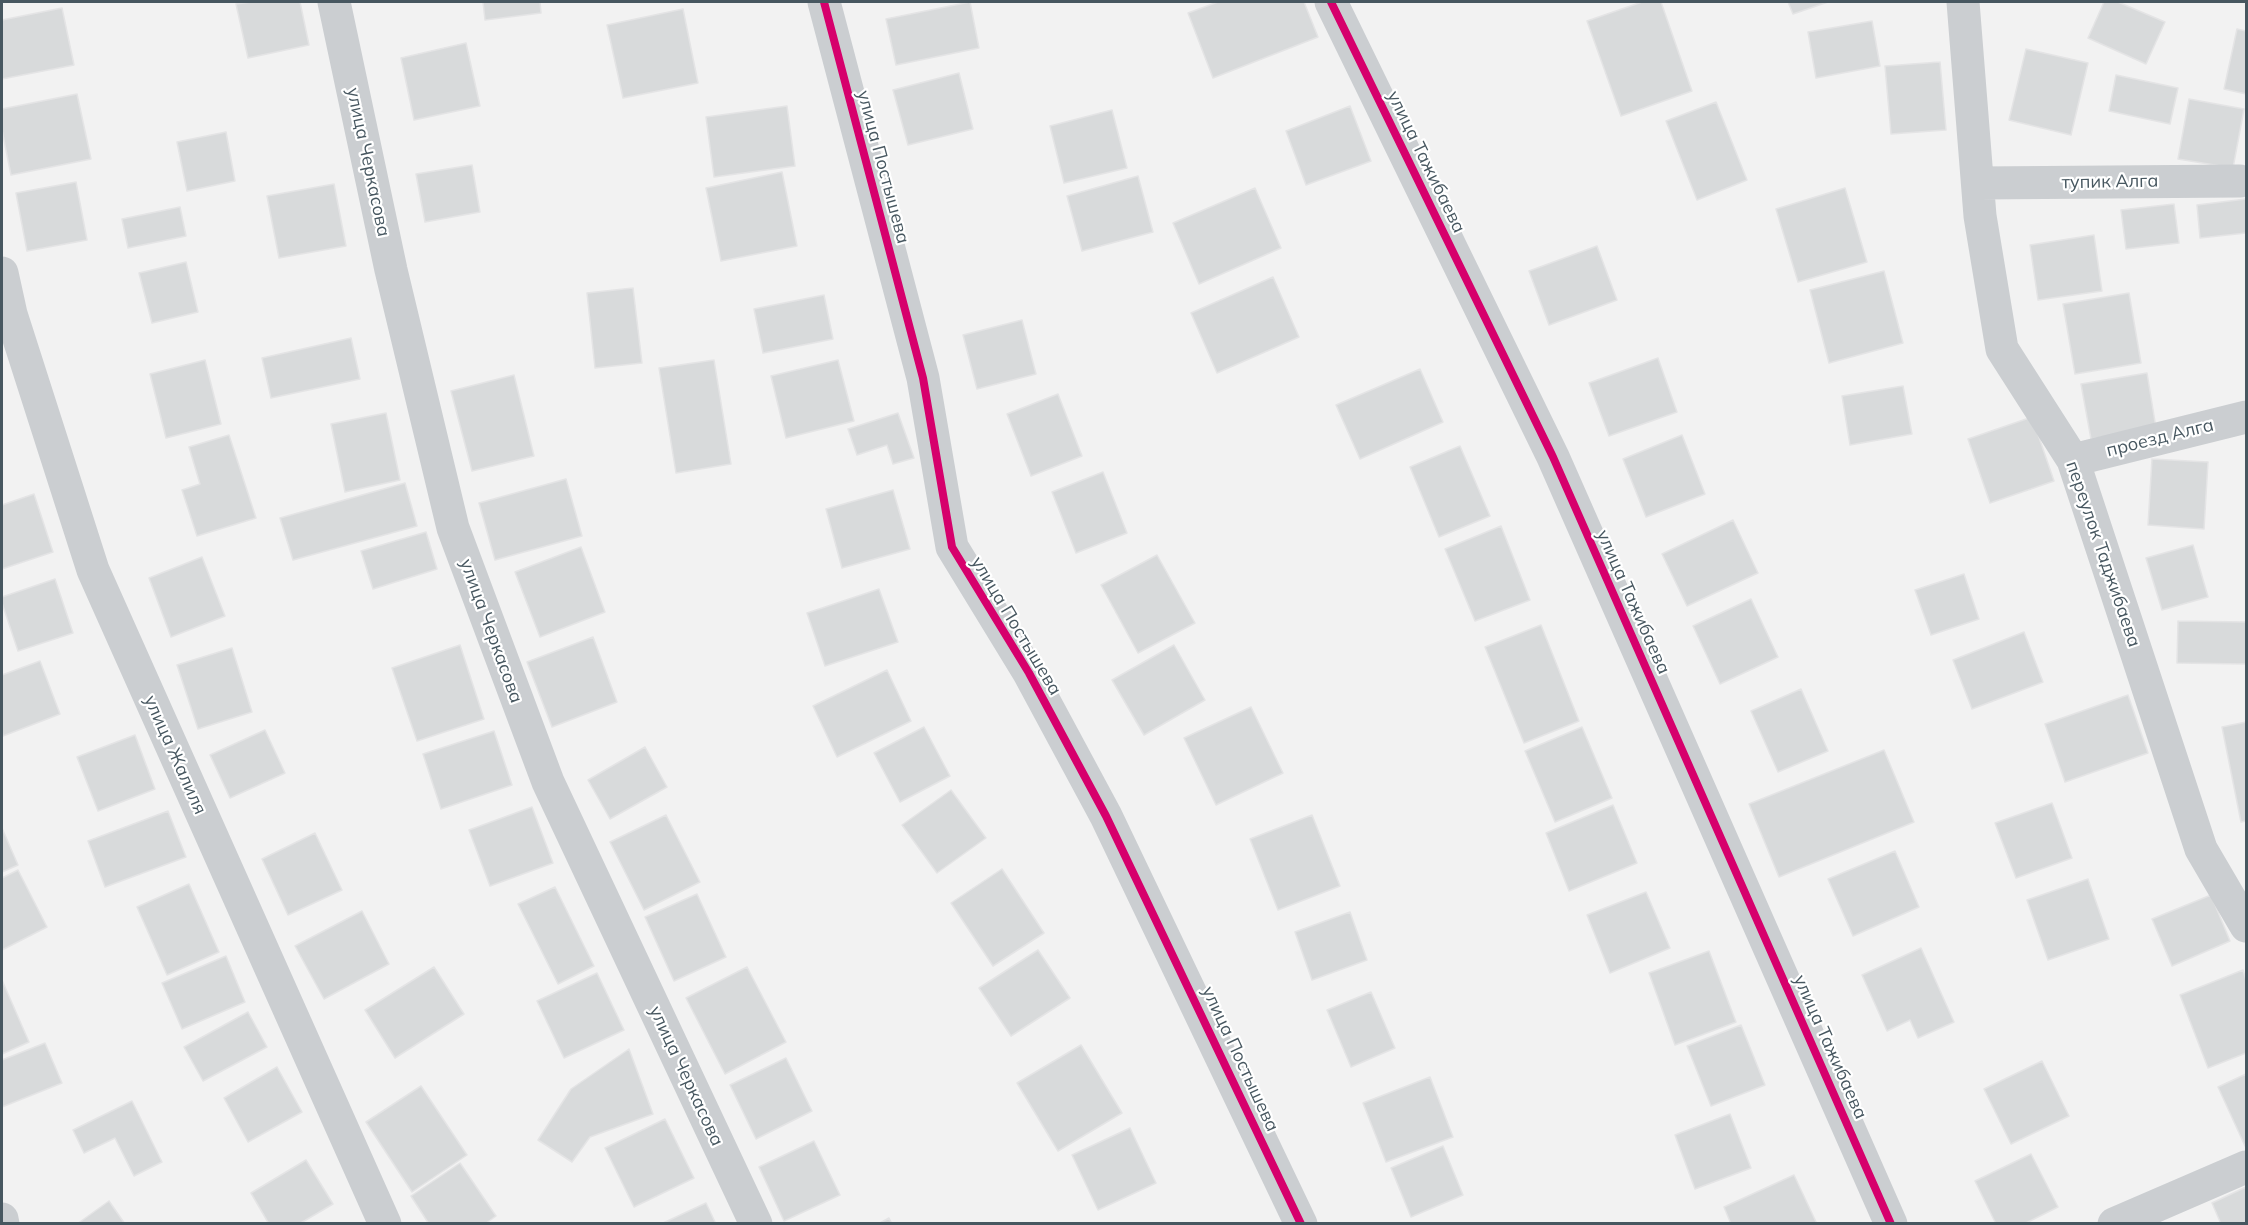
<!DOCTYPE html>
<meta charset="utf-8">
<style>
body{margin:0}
#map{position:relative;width:2248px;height:1225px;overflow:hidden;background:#f2f2f2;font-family:Mulish,sans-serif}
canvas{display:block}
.frame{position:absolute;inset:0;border:3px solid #475760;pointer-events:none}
</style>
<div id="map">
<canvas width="2248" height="1225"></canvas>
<div class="frame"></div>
</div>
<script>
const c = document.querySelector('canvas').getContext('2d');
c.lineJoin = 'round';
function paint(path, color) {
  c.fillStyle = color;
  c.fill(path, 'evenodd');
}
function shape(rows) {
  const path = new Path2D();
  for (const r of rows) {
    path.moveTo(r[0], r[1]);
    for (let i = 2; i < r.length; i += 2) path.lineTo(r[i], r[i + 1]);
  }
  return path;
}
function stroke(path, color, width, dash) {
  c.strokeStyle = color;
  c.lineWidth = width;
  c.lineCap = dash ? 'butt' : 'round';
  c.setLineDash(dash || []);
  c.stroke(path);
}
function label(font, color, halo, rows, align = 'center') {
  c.font = font + ' Mulish,sans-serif';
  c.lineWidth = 4.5;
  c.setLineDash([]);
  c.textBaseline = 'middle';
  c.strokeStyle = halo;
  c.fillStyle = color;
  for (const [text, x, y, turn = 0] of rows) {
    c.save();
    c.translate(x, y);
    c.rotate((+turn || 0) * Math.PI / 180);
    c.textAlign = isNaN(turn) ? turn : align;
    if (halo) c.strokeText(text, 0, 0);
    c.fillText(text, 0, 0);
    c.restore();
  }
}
const building = shape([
 [251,2,300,2,309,45,248,58,236,4,251,2],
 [483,2,540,2,541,13,485,20,483,2],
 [970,2,979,48,896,65,886,19,970,2],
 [1218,2,1304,2,1318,37,1213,78,1188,13,1218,2],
 [1642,2,1661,2,1692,91,1621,116,1587,21,1642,2],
 [1788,2,1828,2,1793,14,1788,2],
 [2104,2,2118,2,2165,22,2146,64,2088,38,2104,2],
 [62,8,74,65,2,79,2,20,62,8],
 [683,9,698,83,623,98,607,25,683,9],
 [1872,21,1880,66,1816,78,1808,32,1872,21],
 [2237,29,2246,31,2246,94,2224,89,2237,29],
 [466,43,480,106,414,120,401,58,466,43],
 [2026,49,2088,63,2071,135,2009,120,2026,49],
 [1940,62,1946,130,1891,134,1885,66,1940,62],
 [959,73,973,129,908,145,893,90,959,73],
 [2116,75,2178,88,2170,124,2109,111,2116,75],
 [77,94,91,159,11,175,2,130,2,109,77,94],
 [2189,99,2244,109,2233,168,2178,159,2189,99],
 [1716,102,1747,180,1697,200,1666,121,1716,102],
 [787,106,795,166,714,177,706,117,787,106],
 [1350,106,1371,161,1306,185,1286,131,1350,106],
 [1112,110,1127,168,1064,183,1050,126,1112,110],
 [226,132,235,181,187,191,177,142,226,132],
 [472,165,480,212,425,222,416,174,472,165],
 [782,172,797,246,721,261,706,188,782,172],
 [1138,176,1153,232,1082,251,1067,196,1138,176],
 [76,182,87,240,27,251,16,193,76,182],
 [334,184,346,246,279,258,267,196,334,184],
 [1255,188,1281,248,1199,284,1173,223,1255,188],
 [1845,188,1867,262,1798,282,1776,209,1845,188],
 [2246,199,2246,233,2200,238,2197,205,2246,199],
 [2174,204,2179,243,2126,249,2121,210,2174,204],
 [180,207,186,236,128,248,122,219,180,207],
 [2094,235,2102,291,2038,300,2030,245,2094,235],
 [1597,246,1617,300,1549,325,1529,271,1597,246],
 [186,262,198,312,152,323,139,273,186,262],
 [1884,271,1903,343,1829,363,1810,290,1884,271],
 [1273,277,1299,337,1217,373,1191,313,1273,277],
 [633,288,642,363,595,368,587,293,633,288],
 [2129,293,2141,363,2075,374,2063,304,2129,293],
 [824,295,833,339,763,353,754,309,824,295],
 [1022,320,1036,374,977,389,963,335,1022,320],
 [351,338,360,379,271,398,262,358,351,338],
 [1658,358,1677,412,1609,436,1589,383,1658,358],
 [205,360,221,424,166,438,150,374,205,360],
 [714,360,731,464,676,473,659,368,714,360],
 [838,360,854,421,786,438,771,376,838,360],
 [1420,369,1443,422,1360,459,1336,405,1420,369],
 [2147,373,2156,428,2091,439,2081,384,2147,373],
 [514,375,534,456,472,471,451,391,514,375],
 [1903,386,1912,434,1850,445,1842,396,1903,386],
 [1058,394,1082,456,1031,476,1007,414,1058,394],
 [386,413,400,480,345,492,331,424,386,413],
 [898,413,914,458,893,464,887,445,857,455,848,429,898,413],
 [2032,417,2054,481,1990,503,1968,439,2032,417],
 [229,435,256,518,197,536,182,490,200,484,189,447,229,435],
 [1682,435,1705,494,1646,517,1623,459,1682,435],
 [1460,446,1490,516,1439,537,1410,467,1460,446],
 [2152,459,2208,462,2204,529,2148,525,2152,459],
 [1103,472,1127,533,1076,553,1052,492,1103,472],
 [566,479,582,536,495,560,479,503,566,479],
 [405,483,417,526,293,560,280,518,405,483],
 [893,490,910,549,842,568,826,509,893,490],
 [34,494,53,552,2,569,2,505,34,494],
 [1733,520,1758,573,1687,606,1662,554,1733,520],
 [1501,526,1530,600,1475,621,1445,549,1501,526],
 [426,532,437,569,373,589,361,551,426,532],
 [2193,545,2208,597,2162,610,2146,558,2193,545],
 [581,547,605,612,540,637,515,572,581,547],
 [1157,555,1195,623,1138,653,1101,585,1157,555],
 [202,557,225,616,171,637,149,578,202,557],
 [1964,574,1979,619,1931,635,1915,590,1964,574],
 [55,579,73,633,18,651,2,603,2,597,55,579],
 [879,589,898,642,825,666,807,613,879,589],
 [1751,599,1778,657,1720,684,1693,626,1751,599],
 [2178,621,2246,622,2246,664,2177,663,2178,621],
 [1541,625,1579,721,1524,743,1485,647,1541,625],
 [2024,632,2043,682,1972,709,1953,660,2024,632],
 [593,637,617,702,552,727,527,662,593,637],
 [460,645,484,719,417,741,392,668,460,645],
 [1174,645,1205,700,1144,735,1112,680,1174,645],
 [232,648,252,712,198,729,177,665,232,648],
 [40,661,60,714,3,736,2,731,2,675,40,661],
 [887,670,911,721,837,757,813,706,887,670],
 [1801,689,1828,751,1778,772,1751,711,1801,689],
 [2128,695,2148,753,2065,782,2045,724,2128,695],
 [1251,707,1283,773,1216,805,1184,738,1251,707],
 [2246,722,2246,821,2241,822,2222,727,2246,722],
 [924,727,950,776,900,802,874,753,924,727],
 [1582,727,1612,798,1555,822,1525,751,1582,727],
 [265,730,285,773,230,798,210,755,265,730],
 [494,731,512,785,441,809,423,754,494,731],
 [135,735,155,789,98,811,77,757,135,735],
 [645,747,667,787,610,819,588,780,645,747],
 [1884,750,1914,822,1779,877,1749,804,1884,750],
 [951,790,986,838,937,873,902,825,951,790],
 [2052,803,2072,858,2016,878,1995,823,2052,803],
 [1613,805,1637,863,1569,891,1546,833,1613,805],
 [532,807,553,863,490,886,469,830,532,807],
 [168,811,186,857,105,887,88,841,168,811],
 [666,815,700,882,644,910,610,842,666,815],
 [1312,815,1340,886,1278,910,1250,839,1312,815],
 [2,828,18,865,2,872,2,828],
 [315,833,342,890,288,915,262,859,315,833],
 [1895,851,1919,907,1853,936,1828,879,1895,851],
 [1002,869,1044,933,993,966,951,903,1002,869],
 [18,870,47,927,2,950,2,878,18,870],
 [2088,879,2109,939,2048,960,2027,900,2088,879],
 [189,884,219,952,167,975,137,907,189,884],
 [555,887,594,966,558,984,518,904,555,887],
 [1646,892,1670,948,1610,973,1587,915,1646,892],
 [697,894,726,957,674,981,645,917,697,894],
 [2211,895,2230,941,2172,966,2152,919,2211,895],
 [362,911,389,964,324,999,295,946,362,911],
 [1350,912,1367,960,1312,980,1295,932,1350,912],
 [1921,948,1954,1022,1918,1038,1910,1020,1887,1031,1862,975,1921,948],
 [1038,950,1070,998,1011,1036,979,988,1038,950],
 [1709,951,1736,1022,1675,1045,1649,973,1709,951],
 [226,956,245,1002,182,1029,162,983,226,956],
 [434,967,464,1014,395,1058,365,1010,434,967],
 [747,967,786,1042,725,1074,686,998,747,967],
 [2243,970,2246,980,2246,1053,2208,1068,2180,995,2243,970],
 [597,973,624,1030,564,1058,537,1001,597,973],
 [2,980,29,1042,2,1054,2,980],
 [1371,992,1395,1048,1351,1067,1327,1010,1371,992],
 [248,1012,267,1047,203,1081,184,1047,248,1012],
 [1741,1025,1765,1085,1711,1106,1687,1046,1741,1025],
 [45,1043,62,1083,2,1107,2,1060,45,1043],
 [1081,1045,1122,1113,1058,1151,1017,1083,1081,1045],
 [629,1049,653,1114,590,1137,572,1162,538,1140,571,1089,629,1049],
 [786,1058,812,1111,756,1139,730,1085,786,1058],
 [2042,1061,2069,1116,2011,1144,1984,1089,2042,1061],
 [277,1067,302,1112,248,1142,224,1098,277,1067],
 [2246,1074,2246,1145,2245,1146,2218,1087,2246,1074],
 [1430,1077,1453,1137,1386,1162,1363,1103,1430,1077],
 [421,1086,467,1155,412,1192,366,1122,421,1086],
 [132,1101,162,1162,134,1176,115,1138,84,1153,73,1130,132,1101],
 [1730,1114,1751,1168,1695,1189,1675,1135,1730,1114],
 [665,1119,694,1178,634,1207,605,1148,665,1119],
 [1130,1128,1156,1183,1098,1210,1072,1155,1130,1128],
 [814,1141,840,1195,784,1221,759,1167,814,1141],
 [1443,1146,1463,1195,1411,1217,1391,1168,1443,1146],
 [2031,1154,2058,1207,2024,1224,1996,1224,1975,1181,2031,1154],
 [306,1160,333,1204,299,1224,269,1224,251,1193,306,1160],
 [460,1163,496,1216,485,1224,429,1224,411,1196,460,1163],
 [1794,1175,1817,1224,1731,1224,1724,1207,1794,1175],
 [2246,1187,2246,1224,2221,1224,2212,1203,2246,1187],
 [109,1201,125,1224,77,1224,109,1201],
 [706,1203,716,1224,661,1224,706,1203],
 [889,1218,892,1224,878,1224,889,1218]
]);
const minor = shape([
 [334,2,391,270,453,528,548,782,756,1224],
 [824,2,923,378,952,547,1029,673,1106,816,1301,1224],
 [1331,2,1553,457,1891,1224],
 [1963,2,1980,216,2002,349,2073,460,2201,849,2246,926],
 [1979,183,2240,181],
 [2,273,11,314,93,570,385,1224],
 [2073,460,2246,417],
 [2,1219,3,1224],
 [2114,1224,2246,1167]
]);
const cycleway = shape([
 [824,2,923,378,952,547,1029,673,1106,816,1301,1224],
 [1331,2,1553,457,1891,1224]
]);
const streetNames = [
 ["улица Черкасова",368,162,78],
 ["улица Тажибаева",1426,162,64],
 ["улица Постышева",883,167,75],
 ["тупик Алга",2110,182,-1],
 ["проезд Алга",2160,438,-14],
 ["переулок Таджибаева",2103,554,71],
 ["улица Тажибаева",1633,602,66],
 ["улица Постышева",1016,626,59],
 ["улица Черкасова",491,631,70],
 ["улица Жалиля",175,755,66],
 ["улица Тажибаева",1830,1047,66],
 ["улица Постышева",1240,1059,65],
 ["улица Черкасова",686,1076,65]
];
paint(building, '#d8dadb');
stroke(building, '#e4e4e5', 1.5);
stroke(minor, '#cbced1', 33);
stroke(cycleway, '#d6006c', 8);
label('18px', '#475760', '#fff', streetNames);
</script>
